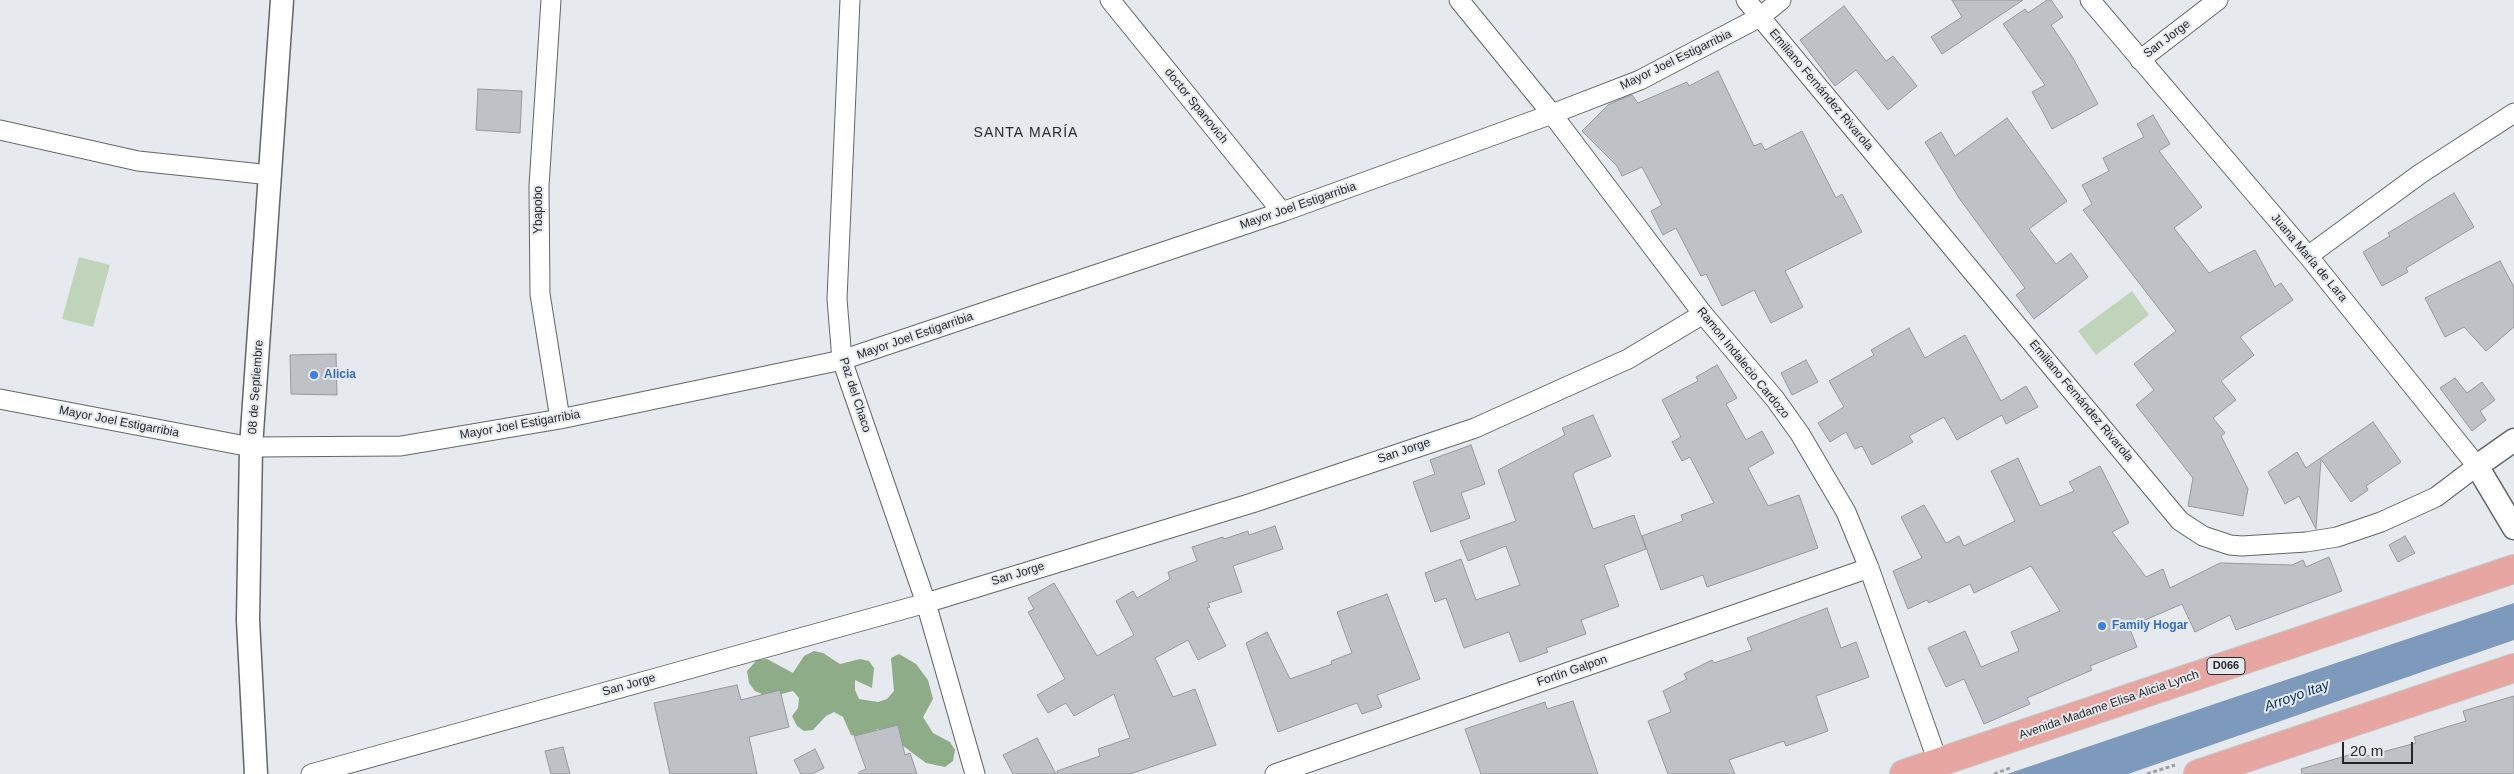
<!DOCTYPE html>
<meta charset="utf-8">
<style>
body{margin:0}
#map{position:relative;width:2514px;height:774px;overflow:hidden;background:#e6e9ed;font-family:Arial,sans-serif}
canvas{display:block}
.scale{position:absolute;left:2342px;top:742px;width:71px;height:22px;box-sizing:border-box;border:2px solid #262728;border-top:0;padding-left:6px;font-size:15px;line-height:18px;white-space:nowrap;color:#262728;-webkit-text-stroke:4px #e6e9ed;paint-order:stroke}
</style>
<div id="map">
<canvas width="2514" height="774"></canvas>
<div class="scale">20 m</div>
</div>
<script>
const c = document.querySelector('canvas').getContext('2d');
c.lineJoin = 'round';
function paint(path, color) {
  c.fillStyle = color;
  c.fill(path, 'evenodd');
}
function shape(rows) {
  const path = new Path2D();
  for (const r of rows) {
    path.moveTo(r[0], r[1]);
    for (let i = 2; i < r.length; i += 2) path.lineTo(r[i], r[i + 1]);
  }
  return path;
}
function stroke(path, color, width, dash) {
  c.strokeStyle = color;
  c.lineWidth = width;
  c.lineCap = dash ? 'butt' : 'round';
  c.setLineDash(dash || []);
  c.stroke(path);
}
function label(font, color, halo, rows, align = 'center') {
  c.font = font + ' Arial,sans-serif';
  c.lineWidth = 4;
  c.setLineDash([]);
  c.textBaseline = 'middle';
  c.strokeStyle = halo;
  c.fillStyle = color;
  for (const [text, x, y, turn = 0] of rows) {
    c.save();
    c.translate(x, y);
    c.rotate((+turn || 0) * Math.PI / 180);
    c.textAlign = isNaN(turn) ? turn : align;
    if (halo) c.strokeText(text, 0, 0);
    c.fillText(text, 0, 0);
    c.restore();
  }
}
const green = shape([
 [79,257,110,265,93,327,62,319],
 [2132,291,2149,315,2096,355,2078,331]
]);
const forest = shape([
 [814,651,823,653,840,664,860,659,869,661,874,668,872,688,855,680,855,690,859,699,878,702,887,699,894,691,891,658,899,654,916,664,928,680,933,699,923,717,933,733,950,742,955,750,953,761,945,767,926,763,894,739,887,731,878,729,860,737,851,735,843,717,834,712,826,716,813,730,804,731,797,726,792,716,798,708,799,698,793,691,774,696,764,695,755,691,749,683,747,671,757,660,767,659,793,673,804,656]
]);
const water = shape([
 [2514,603,2514,640,2128,774,2007,774]
]);
const building = shape([
 [1952,0,2023,0,1942,54,1931,37,1962,17,1952,0],
 [2047,0,2051,0,2063,17,2051,25,2073,58,2098,104,2052,129,2032,92,2045,85,2003,24,2025,9,2028,13,2047,0],
 [1844,6,1886,61,1893,56,1917,86,1888,110,1856,70,1835,86,1800,40,1844,6],
 [1718,71,1754,146,1761,143,1765,150,1802,131,1836,198,1842,194,1862,232,1785,271,1803,307,1771,323,1754,290,1722,306,1706,274,1701,276,1676,228,1663,235,1651,211,1662,205,1642,167,1622,176,1617,166,1582,131,1608,105,1619,100,1632,95,1638,103,1687,82,1689,86,1718,71],
 [478,89,522,91,520,133,476,130,478,89],
 [2153,115,2170,144,2159,151,2202,207,2174,228,2209,273,2255,250,2275,287,2281,283,2293,300,2240,337,2254,355,2221,381,2236,400,2213,418,2225,433,2221,436,2248,489,2243,516,2188,506,2193,478,2136,405,2154,390,2134,364,2176,331,2083,210,2092,204,2082,185,2109,171,2103,158,2144,137,2137,124,2153,115],
 [2007,118,2067,201,2029,229,2056,264,2071,253,2088,277,2034,319,2016,295,2025,288,1959,198,1925,142,1941,132,1955,156,2007,118],
 [2454,193,2474,227,2406,268,2408,272,2382,286,2363,252,2390,236,2388,233,2454,193],
 [2500,261,2514,287,2514,327,2486,351,2464,327,2445,337,2425,298,2500,261],
 [1909,328,1925,358,1965,335,2001,401,2026,386,2038,407,2006,424,2002,415,1957,440,1944,417,1909,436,1913,442,1872,465,1862,446,1855,449,1846,432,1830,442,1818,423,1844,407,1829,381,1874,355,1871,350,1909,328],
 [336,354,337,395,291,394,290,355,336,354],
 [1806,360,1818,382,1792,395,1781,373,1806,360],
 [1717,365,1737,398,1726,404,1746,440,1762,431,1774,453,1748,468,1768,506,1799,495,1818,548,1707,587,1703,575,1661,590,1642,536,1683,521,1681,515,1714,503,1690,457,1682,461,1672,442,1681,437,1662,400,1698,381,1696,377,1717,365],
 [2455,378,2467,393,2482,382,2495,400,2480,411,2486,420,2472,431,2440,388,2455,378],
 [1593,415,1611,456,1575,472,1573,475,1593,529,1634,515,1646,549,1604,565,1619,606,1581,620,1586,634,1546,648,1548,652,1520,662,1509,632,1464,648,1446,598,1435,602,1425,573,1461,559,1476,600,1520,585,1506,546,1468,561,1460,541,1516,521,1498,470,1565,435,1562,428,1593,415],
 [2373,422,2401,462,2366,486,2368,490,2351,502,2321,459,2316,529,2299,496,2285,504,2268,472,2297,452,2306,468,2373,422],
 [1471,445,1485,484,1461,493,1470,518,1431,532,1413,482,1435,474,1430,460,1471,445],
 [2018,458,2040,506,2074,491,2069,482,2100,466,2129,523,2112,532,2146,577,2163,569,2170,588,2220,563,2292,565,2303,560,2306,567,2329,557,2342,591,2236,630,2230,615,2195,632,2182,604,2129,627,2137,647,2090,666,2092,670,2027,698,2030,704,1984,724,1964,679,1946,687,1928,648,1965,631,1981,667,2019,651,2011,632,2060,611,2031,566,1974,593,1970,584,1929,603,1927,600,1908,609,1893,571,1922,558,1901,517,1924,505,1946,543,1959,536,1964,546,2015,521,1991,471,2018,458],
 [1275,526,1283,549,1233,566,1242,592,1208,603,1210,607,1207,608,1226,646,1198,660,1188,640,1155,658,1173,697,1195,689,1216,745,1130,774,1057,774,1057,771,1100,756,1098,749,1130,738,1114,694,1074,716,1066,703,1048,713,1037,695,1065,679,1028,612,1034,609,1028,598,1054,583,1097,656,1134,635,1116,601,1133,591,1137,598,1170,579,1168,572,1197,561,1192,547,1223,537,1224,539,1248,531,1249,535,1275,526],
 [2405,536,2415,553,2398,562,2389,545,2405,536],
 [1387,594,1420,679,1377,695,1382,707,1362,714,1357,703,1278,732,1246,643,1267,632,1290,679,1332,664,1331,661,1352,653,1337,612,1387,594],
 [1827,608,1841,648,1856,642,1869,677,1816,696,1828,731,1786,746,1784,741,1729,760,1735,774,1668,774,1648,721,1671,712,1663,691,1687,679,1684,674,1712,660,1714,663,1752,650,1747,638,1827,608],
 [737,685,741,700,780,690,789,727,749,737,757,774,670,774,654,703,737,685],
 [2514,696,2514,774,2302,774,2301,769,2366,750,2367,756,2416,743,2414,737,2466,721,2463,711,2514,696],
 [1573,701,1598,774,1481,774,1465,729,1545,702,1547,709,1573,701],
 [898,725,905,755,910,753,917,774,859,774,859,772,866,769,854,736,898,725],
 [1037,738,1056,774,1013,774,1003,755,1037,738],
 [563,747,570,774,551,774,545,751,563,747],
 [815,749,824,768,812,774,801,774,794,760,815,749]
]);
const path = shape([
 [1994,774,2010,768],
 [2147,774,2175,765]
]);
const minor = shape([
 [551,0,539,186,540,294,560,419],
 [850,0,837,299,842,360,926,603,975,774],
 [1110,0,1282,212],
 [1459,0,1552,114,1703,314,1775,399,1800,434,1846,512,1869,568,1938,762],
 [1746,0,2180,521,2203,536,2230,545,2242,546,2306,542,2337,537,2381,522,2436,497,2477,466,2308,256,2090,0],
 [2140,60,2218,0],
 [0,130,138,161,271,175],
 [2308,256,2420,174,2514,113],
 [0,399,251,447,401,446,560,419,842,360,1282,212,1552,114,1640,80,1760,17,1781,0],
 [311,774,926,603,1252,503,1475,428,1628,359,1703,314],
 [1275,774,1869,568]
]);
const tertiary = shape([
 [2514,440,2477,466,2514,528],
 [256,774,248,620,251,447,282,0]
]);
const trunk = shape([
 [1904,774,2514,569],
 [2198,774,2514,668]
]);
const markers = [
 [314,375,5,"#3f7fe0"],
 [2102,626,5,"#3f7fe0"]
];
const shields = [
 [2226,666,38]
];
const shieldNames = [
 ["D066",2226,666]
];
const streetNames = [
 ["San Jorge",2167,39,-37],
 ["Mayor Joel Estigarribia",1676,60,-26],
 ["Emiliano Fernández Rivarola",1821,90,50],
 ["doctor Spanovich",1196,106,51],
 ["Mayor Joel Estigarribia",1298,206,-19],
 ["Ybapobo",539,210,-90],
 ["Juana María de Lara",2309,258,50],
 ["Mayor Joel Estigarribia",915,336,-19],
 ["Ramon Indalecio Cardozo",1743,363,51],
 ["08 de Septiembre",256,387,-86],
 ["Paz del Chaco",855,395,72],
 ["Emiliano Fernández Rivarola",2081,401,50],
 ["Mayor Joel Estigarribia",119,422,11],
 ["Mayor Joel Estigarribia",520,425,-10],
 ["San Jorge",1404,451,-19],
 ["San Jorge",1018,574,-17],
 ["Fortín Galpon",1572,671,-19],
 ["San Jorge",629,685,-16],
 ["Avenida Madame Elisa Alicia Lynch",2109,705,-19]
];
const shopNames = [
 ["Alicia",324,375],
 ["Family Hogar",2112,626]
];
const neighbourhoodNames = [
 ["SANTA MARÍA",1026,133]
];
const waterNames = [
 ["Arroyo Itay",2297,696,-20]
];
paint(green, '#c0d4bb');
paint(forest, '#8fac88');
paint(water, '#7d99bc');
paint(building, '#bec1c5');
stroke(building, '#95989c', 1);
stroke(minor, '#636669', 21);
stroke(tertiary, '#636669', 25);
stroke(trunk, '#c7c7c7', 30);
stroke(path, '#9fa1a4', 3, [4, 2.5]);
stroke(minor, '#fff', 19);
stroke(tertiary, '#fff', 22);
stroke(trunk, '#e7a6a2', 28);
for (const [x, y, r, color] of markers) {
  const dot = new Path2D();
  dot.arc(x, y, r, 0, 2 * Math.PI);
  c.fillStyle = color;
  c.fill(dot);
  stroke(dot, '#e6e9ed', 2);
}
for (const [x, y, w] of shields) {
  const box = new Path2D();
  box.roundRect(x - w / 2, y - 8.5, w, 17, 4);
  c.fillStyle = '#e6e9ed';
  c.fill(box);
  stroke(box, '#262728', 1);
}
label('bold 11px', '#262728', null, shieldNames);
label('12px', '#262728', '#e6e9ed', streetNames);
label('bold 12px', '#366cbe', '#e6e9ed', shopNames, 'left');
c.letterSpacing = '1px';
label('14px', '#282a2d', '#e6e9ed', neighbourhoodNames);
c.letterSpacing = '0px';
label('italic 14px', '#012b57', '#e6e9ed', waterNames);
</script>
